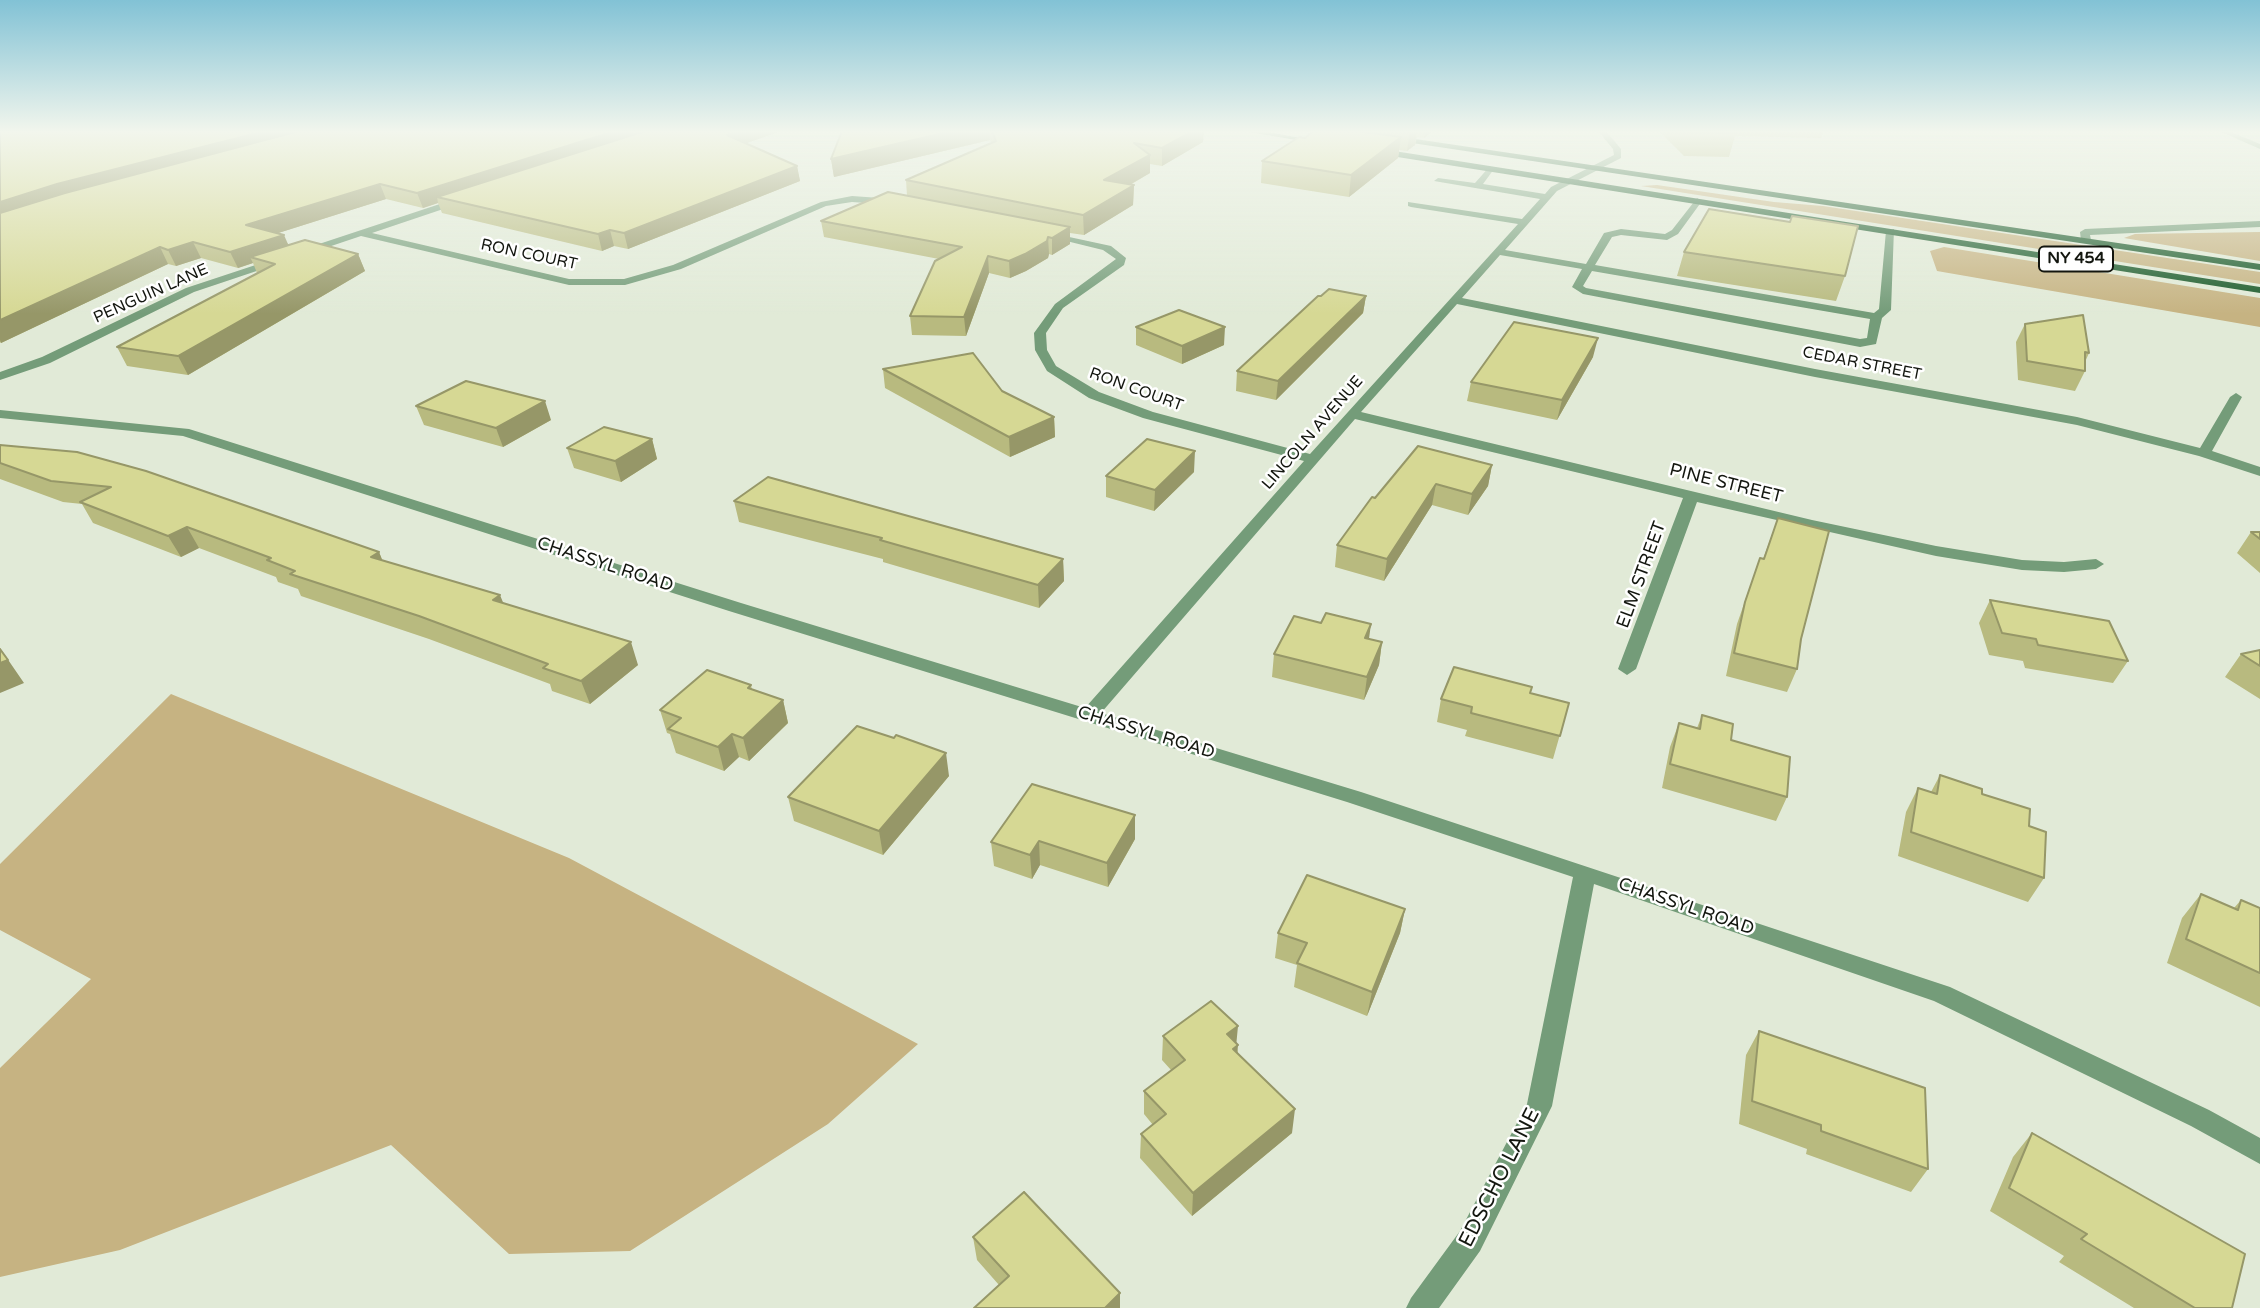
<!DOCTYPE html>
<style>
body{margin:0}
canvas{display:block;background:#e1ead7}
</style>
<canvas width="2260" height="1308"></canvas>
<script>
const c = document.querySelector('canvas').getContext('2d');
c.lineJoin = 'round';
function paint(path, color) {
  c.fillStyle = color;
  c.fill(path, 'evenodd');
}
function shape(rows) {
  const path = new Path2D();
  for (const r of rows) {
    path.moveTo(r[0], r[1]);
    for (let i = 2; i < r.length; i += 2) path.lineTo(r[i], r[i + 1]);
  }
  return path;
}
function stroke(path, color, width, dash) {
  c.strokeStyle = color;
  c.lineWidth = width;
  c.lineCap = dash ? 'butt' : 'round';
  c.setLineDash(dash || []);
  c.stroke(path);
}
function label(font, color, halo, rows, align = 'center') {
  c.font = font + ' "Varela Round",sans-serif';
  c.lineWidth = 5;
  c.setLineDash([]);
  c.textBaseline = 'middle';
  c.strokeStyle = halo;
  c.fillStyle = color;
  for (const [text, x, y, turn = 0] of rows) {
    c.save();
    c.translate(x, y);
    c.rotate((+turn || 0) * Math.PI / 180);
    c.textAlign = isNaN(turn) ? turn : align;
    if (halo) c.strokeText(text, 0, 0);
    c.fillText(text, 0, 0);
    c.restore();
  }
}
const green = shape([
 [1657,185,1774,202,1823,206,2260,272,2260,284,1641,186],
 [2260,232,2260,261,2124,238,2135,234],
 [1944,247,2260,298,2260,327,1937,271,1930,251],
 [171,694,569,858,918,1044,828,1124,630,1251,509,1254,391,1145,120,1250,0,1277,0,1068,91,979,0,930,0,864]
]);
const minor = shape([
 [1598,131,1606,131,1621,149,1621,158,1557,191,1505,250,1586,264,1604,233,1621,229,1665,234,1672,230,1697,198,1702,201,1678,234,1667,240,1621,235,1612,237,1595,265,1874,313,1879,309,1886,231,1894,229,1891,310,1882,318,1876,344,1860,347,1583,294,1572,287,1582,269,1500,255,1462,298,1815,369,2077,417,2200,448,2230,397,2236,393,2242,397,2212,451,2260,467,2260,476,2199,456,2077,425,1815,377,1457,304,1361,412,1812,520,1936,546,2022,560,2064,562,2096,559,2104,564,2096,569,2064,572,2022,570,1936,556,1697,502,1636,669,1627,675,1618,669,1683,498,1355,419,1101,713,1361,792,1950,987,2209,1110,2260,1138,2260,1164,2191,1126,1934,1001,1594,884,1552,1106,1480,1251,1439,1308,1406,1308,1411,1298,1460,1231,1527,1104,1573,877,1347,802,729,611,183,436,0,418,0,410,189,429,741,603,1085,708,1304,461,1143,418,1089,398,1047,371,1035,350,1034,333,1055,304,1116,259,1103,250,1046,236,1046,232,1111,246,1126,258,1124,265,1063,308,1046,333,1047,350,1056,366,1099,392,1153,412,1310,454,1518,224,1411,207,1408,206,1408,202,1522,219,1540,199,1434,181,1438,178,1475,183,1490,166,1494,169,1483,184,1545,194,1551,187,1614,155,1613,149,1598,131],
 [1592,271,1870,319,1867,338,1860,339,1586,288,1583,286,1592,271],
 [2219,131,2229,131,2260,144,2260,149,2219,131],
 [852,196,894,199,899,202,894,205,852,202,826,206,681,269,625,285,569,285,361,236,194,292,50,363,0,380,0,372,42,357,186,288,461,197,466,200,464,202,372,233,569,279,624,279,673,265,821,202,852,196],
 [2260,221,2260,227,2090,235,2091,240,2086,243,2081,240,2080,232,2085,229,2260,221]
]);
const major = shape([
 [1243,131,1262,131,1324,142,1320,144,1243,131],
 [1395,136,2260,264,2260,270,1392,140,1395,136],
 [1375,148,2260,287,2260,293,1372,153,1375,148]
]);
const wall = shape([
 [0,131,781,131,746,143,797,166,800,181,628,249,614,246,602,251,442,213,438,203,423,208,386,199,278,233,289,245,358,254,365,271,188,375,127,366,117,347,257,273,253,263,238,268,201,258,176,266,168,264,1,343,0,342],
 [842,131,1204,131,1203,142,1162,166,1150,164,1150,173,1130,185,1134,185,1133,205,1084,235,1070,233,1070,244,1052,255,1049,254,1048,258,1026,271,1010,278,989,273,966,336,912,335,910,316,939,259,824,237,821,221,907,196,906,180,991,143,990,140,834,177,831,159],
 [1313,131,1433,131,1424,138,1417,137,1415,145,1407,151,1399,150,1398,158,1349,197,1261,183,1262,161,1305,138],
 [1659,131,1824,131,1821,138,1735,136,1729,157,1684,156],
 [1684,252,1845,276,1836,301,1677,276],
 [1321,296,1366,296,1363,313,1276,400,1236,391,1237,371],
 [2025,324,2089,353,2085,362,2085,371,2075,391,2018,380,2016,342],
 [1136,327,1224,345,1182,364,1136,345],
 [1593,357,1557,420,1467,401,1471,382],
 [883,369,1002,391,1054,417,1055,437,1010,457,885,388],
 [416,406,551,420,503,447,424,425],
 [652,439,657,459,621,482,574,468,567,448],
 [0,445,379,552,382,560,503,603,638,665,590,704,552,691,550,684,429,639,301,596,298,589,278,582,276,577,199,548,181,557,93,523,82,504,63,502,0,479],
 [1492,465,1488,486,1468,515,1432,505,1384,581,1335,567,1337,545,1375,498],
 [1194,472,1154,511,1106,497,1106,476],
 [734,501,1063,559,1064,581,1039,608,883,562,883,559,739,522],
 [1778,518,1801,639,1797,669,1787,692,1726,676,1737,624,1760,558,1763,559],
 [2251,532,2260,532,2260,573,2237,553],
 [1990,600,2128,661,2113,683,2025,668,2023,661,1989,655,1979,623],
 [1369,639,1382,642,1379,665,1364,700,1272,677,1274,654],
 [2260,650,2260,699,2225,677,2241,654],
 [751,685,752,690,783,700,788,723,749,761,739,757,724,771,676,753,670,734,667,733,660,710],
 [1530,693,1569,703,1553,759,1465,736,1467,730,1437,722,1441,699],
 [1702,715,1731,740,1787,797,1776,821,1662,788,1670,747,1679,723,1697,728],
 [894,738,949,776,883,855,794,821,788,797],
 [1940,775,1982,794,2029,826,2044,878,2028,902,1898,856,1906,812,1918,788,1931,792],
 [1135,815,1135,839,1108,887,1040,865,1032,879,994,866,991,842],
 [2201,894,2234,908,2241,900,2260,908,2260,1007,2167,963,2182,918],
 [1405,909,1400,933,1367,1016,1294,987,1297,965,1275,958,1278,933],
 [1759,1031,1928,1169,1911,1192,1806,1154,1807,1149,1739,1124,1746,1055],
 [1163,1036,1236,1043,1238,1054,1292,1133,1192,1216,1140,1158,1141,1134,1153,1125,1144,1114,1144,1091,1171,1070,1162,1060],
 [2032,1133,2232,1308,2134,1308,2059,1262,2064,1256,1990,1211,2013,1157],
 [973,1237,1120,1293,1120,1308,974,1308,999,1285,977,1260]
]);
const shadedWall = shape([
 [265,131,324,131,0,220,0,202,57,184],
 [615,131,630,131,633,140,437,197,438,203,423,208,417,193],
 [739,131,781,131,730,149,727,135],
 [952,131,989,131,990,140,834,177,831,159],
 [1193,131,1204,131,1203,142,1162,166,1162,148],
 [1410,131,1417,131,1415,145,1407,151],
 [1425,131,1433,131,1424,138],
 [1401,137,1398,158,1349,197,1351,175],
 [1150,155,1150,173,1105,199,1104,180],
 [797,166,800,181,628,249,624,233],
 [380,184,386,199,253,241,246,225],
 [1134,185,1133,205,1084,235,1083,215],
 [1070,227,1070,244,1052,255,1052,238],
 [610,230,614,246,602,251,598,234],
 [284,235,291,251,250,257,253,263,238,268,230,252],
 [1048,237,1049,254,1048,258,1026,271,1010,278,1009,261],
 [193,242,201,258,176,266,168,250],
 [160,247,168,264,1,343,0,340,0,320],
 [358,254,365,271,188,375,178,356],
 [988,256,989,273,966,336,964,317],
 [1366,296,1363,313,1276,400,1278,381],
 [1225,327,1224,345,1182,364,1182,346],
 [1598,338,1593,357,1557,420,1562,400],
 [545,401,551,420,503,447,496,428],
 [1054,417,1055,437,1010,457,1009,437],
 [652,439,657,459,621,482,615,461],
 [1195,451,1194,472,1154,511,1155,490],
 [1492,465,1488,486,1468,515,1472,494],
 [1436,484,1432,505,1384,581,1387,559],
 [187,527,199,548,181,557,168,536],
 [379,552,388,574,371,557],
 [1063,559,1064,581,1039,608,1038,585],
 [500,595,509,617,493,600],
 [1371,624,1368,646,1365,638],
 [631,642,638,665,590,704,581,681],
 [1382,642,1379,665,1364,700,1367,677],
 [0,648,24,683,0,693],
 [783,700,788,723,749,761,743,738],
 [732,734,739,757,724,771,718,747],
 [946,753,949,776,883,855,879,831],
 [1135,815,1135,839,1108,887,1107,863],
 [1039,841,1040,865,1032,879,1030,855],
 [1405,909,1400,933,1367,1016,1372,992],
 [1238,1026,1236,1047,1238,1045,1236,1069,1227,1034],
 [1295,1109,1292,1133,1192,1216,1193,1193],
 [1120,1293,1120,1308,1105,1308]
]);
const building = shape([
 [0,131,265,131,57,184,0,202,0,131],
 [299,131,615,131,417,193,380,184,246,225,284,235,230,252,193,242,168,250,160,247,0,320,0,213,65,193,299,131],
 [645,131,739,131,727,135,797,166,624,233,610,230,598,234,437,197,645,131],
 [842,131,952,131,831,159,842,131],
 [992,131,1193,131,1162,148,1134,143,1150,155,1104,180,1134,185,1083,215,906,180,996,141,992,131],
 [1313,131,1357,131,1401,137,1351,175,1262,161,1299,137,1305,138,1313,131],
 [1688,131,1733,131,1736,133,1690,132,1688,131],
 [888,192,1070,227,1052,238,1048,237,1047,241,1025,254,1009,261,988,256,964,317,910,316,935,261,962,247,821,221,888,192],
 [1709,209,1790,222,1792,216,1858,226,1845,276,1684,252,1709,209],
 [305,240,358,254,178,356,117,347,275,264,250,257,305,240],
 [1329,289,1366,296,1278,381,1237,371,1318,296,1321,296,1329,289],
 [1179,310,1225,327,1182,346,1136,327,1179,310],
 [2083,315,2089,353,2085,352,2085,371,2027,361,2025,324,2083,315],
 [1514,322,1598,338,1562,400,1471,382,1514,322],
 [973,353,1002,391,1054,417,1009,437,883,369,973,353],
 [466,381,545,401,496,428,416,406,466,381],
 [604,427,652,439,615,461,567,448,604,427],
 [1147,439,1195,451,1155,490,1106,476,1147,439],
 [0,445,77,452,146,471,379,552,371,557,500,595,493,600,631,642,581,681,543,668,548,664,419,616,290,574,295,571,267,560,271,558,187,527,168,536,80,502,111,487,51,481,0,463,0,445],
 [1418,446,1492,465,1472,494,1436,484,1387,559,1337,545,1372,497,1375,498,1418,446],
 [768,477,1063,559,1038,585,880,540,882,538,734,501,768,477],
 [1778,518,1829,531,1801,639,1797,669,1734,653,1745,602,1760,558,1764,559,1778,518],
 [2251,532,2260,532,2260,539,2251,532],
 [1990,600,2109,621,2128,661,2038,645,2036,639,2002,633,1990,600],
 [1326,613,1371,624,1365,638,1382,642,1367,677,1274,654,1294,616,1321,623,1326,613],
 [0,649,8,660,0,663,0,649],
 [2260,650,2260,666,2241,654,2260,650],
 [1454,667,1532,687,1530,693,1569,703,1560,736,1471,713,1472,707,1441,699,1454,667],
 [707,670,751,685,748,688,783,700,743,738,732,734,718,747,668,729,681,718,660,710,707,670],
 [1702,715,1733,724,1731,740,1790,757,1787,797,1670,764,1679,723,1700,729,1702,715],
 [857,726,894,738,896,735,946,753,879,831,788,797,857,726],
 [1940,775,1982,789,1982,794,2030,809,2029,826,2046,832,2044,878,1911,832,1918,788,1937,794,1940,775],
 [1032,784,1135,815,1107,863,1039,841,1030,855,991,842,1032,784],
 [1307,875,1405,909,1372,992,1297,963,1307,943,1278,933,1307,875],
 [2201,894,2238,910,2241,900,2260,908,2260,973,2186,939,2201,894],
 [1211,1001,1238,1026,1227,1034,1238,1045,1233,1049,1295,1109,1193,1193,1141,1134,1166,1114,1144,1091,1185,1060,1163,1036,1211,1001],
 [1759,1031,1925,1088,1928,1169,1821,1131,1821,1125,1752,1101,1759,1031],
 [2032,1133,2245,1254,2232,1308,2195,1308,2081,1239,2087,1234,2009,1188,2032,1133],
 [1024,1192,1120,1293,1105,1308,974,1308,1009,1276,973,1237,1024,1192]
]);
const farStreetnames = [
 ["RON COURT",529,255,12],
 ["PENGUIN LANE",151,294,-24],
 ["CEDAR STREET",1862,364,11],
 ["RON COURT",1136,390,20],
 ["LINCOLN AVENUE",1313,433,-49]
];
const shields = [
 [2076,259,74]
];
const shieldNames = [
 ["NY 454",2076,259]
];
const streetNames = [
 ["PINE STREET",1726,484,14],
 ["CHASSYL ROAD",605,565,18],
 ["ELM STREET",1642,575,-70],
 ["CHASSYL ROAD",1146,733,17],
 ["CHASSYL ROAD",1686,907,19]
];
const nearStreetnames = [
 ["EDSCHO LANE",1500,1178,-63]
];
paint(green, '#c6b382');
paint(minor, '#749c79');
paint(major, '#195929');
paint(wall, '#b8ba7f');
paint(shadedWall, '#969768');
paint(building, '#d6d894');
stroke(building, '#969768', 2);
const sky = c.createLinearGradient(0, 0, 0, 314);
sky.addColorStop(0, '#82c2d5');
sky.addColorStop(0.42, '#f2f6ed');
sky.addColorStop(1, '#f2f6ed00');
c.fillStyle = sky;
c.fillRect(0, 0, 2260, 314);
label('16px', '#13160f', '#fff', farStreetnames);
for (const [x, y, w] of shields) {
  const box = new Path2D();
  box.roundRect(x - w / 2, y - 12.5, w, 25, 5);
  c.fillStyle = '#fff';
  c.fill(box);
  stroke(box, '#13160f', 2);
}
label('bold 16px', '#13160f', null, shieldNames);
label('18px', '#13160f', '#fff', streetNames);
label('21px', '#13160f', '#fff', nearStreetnames);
</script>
